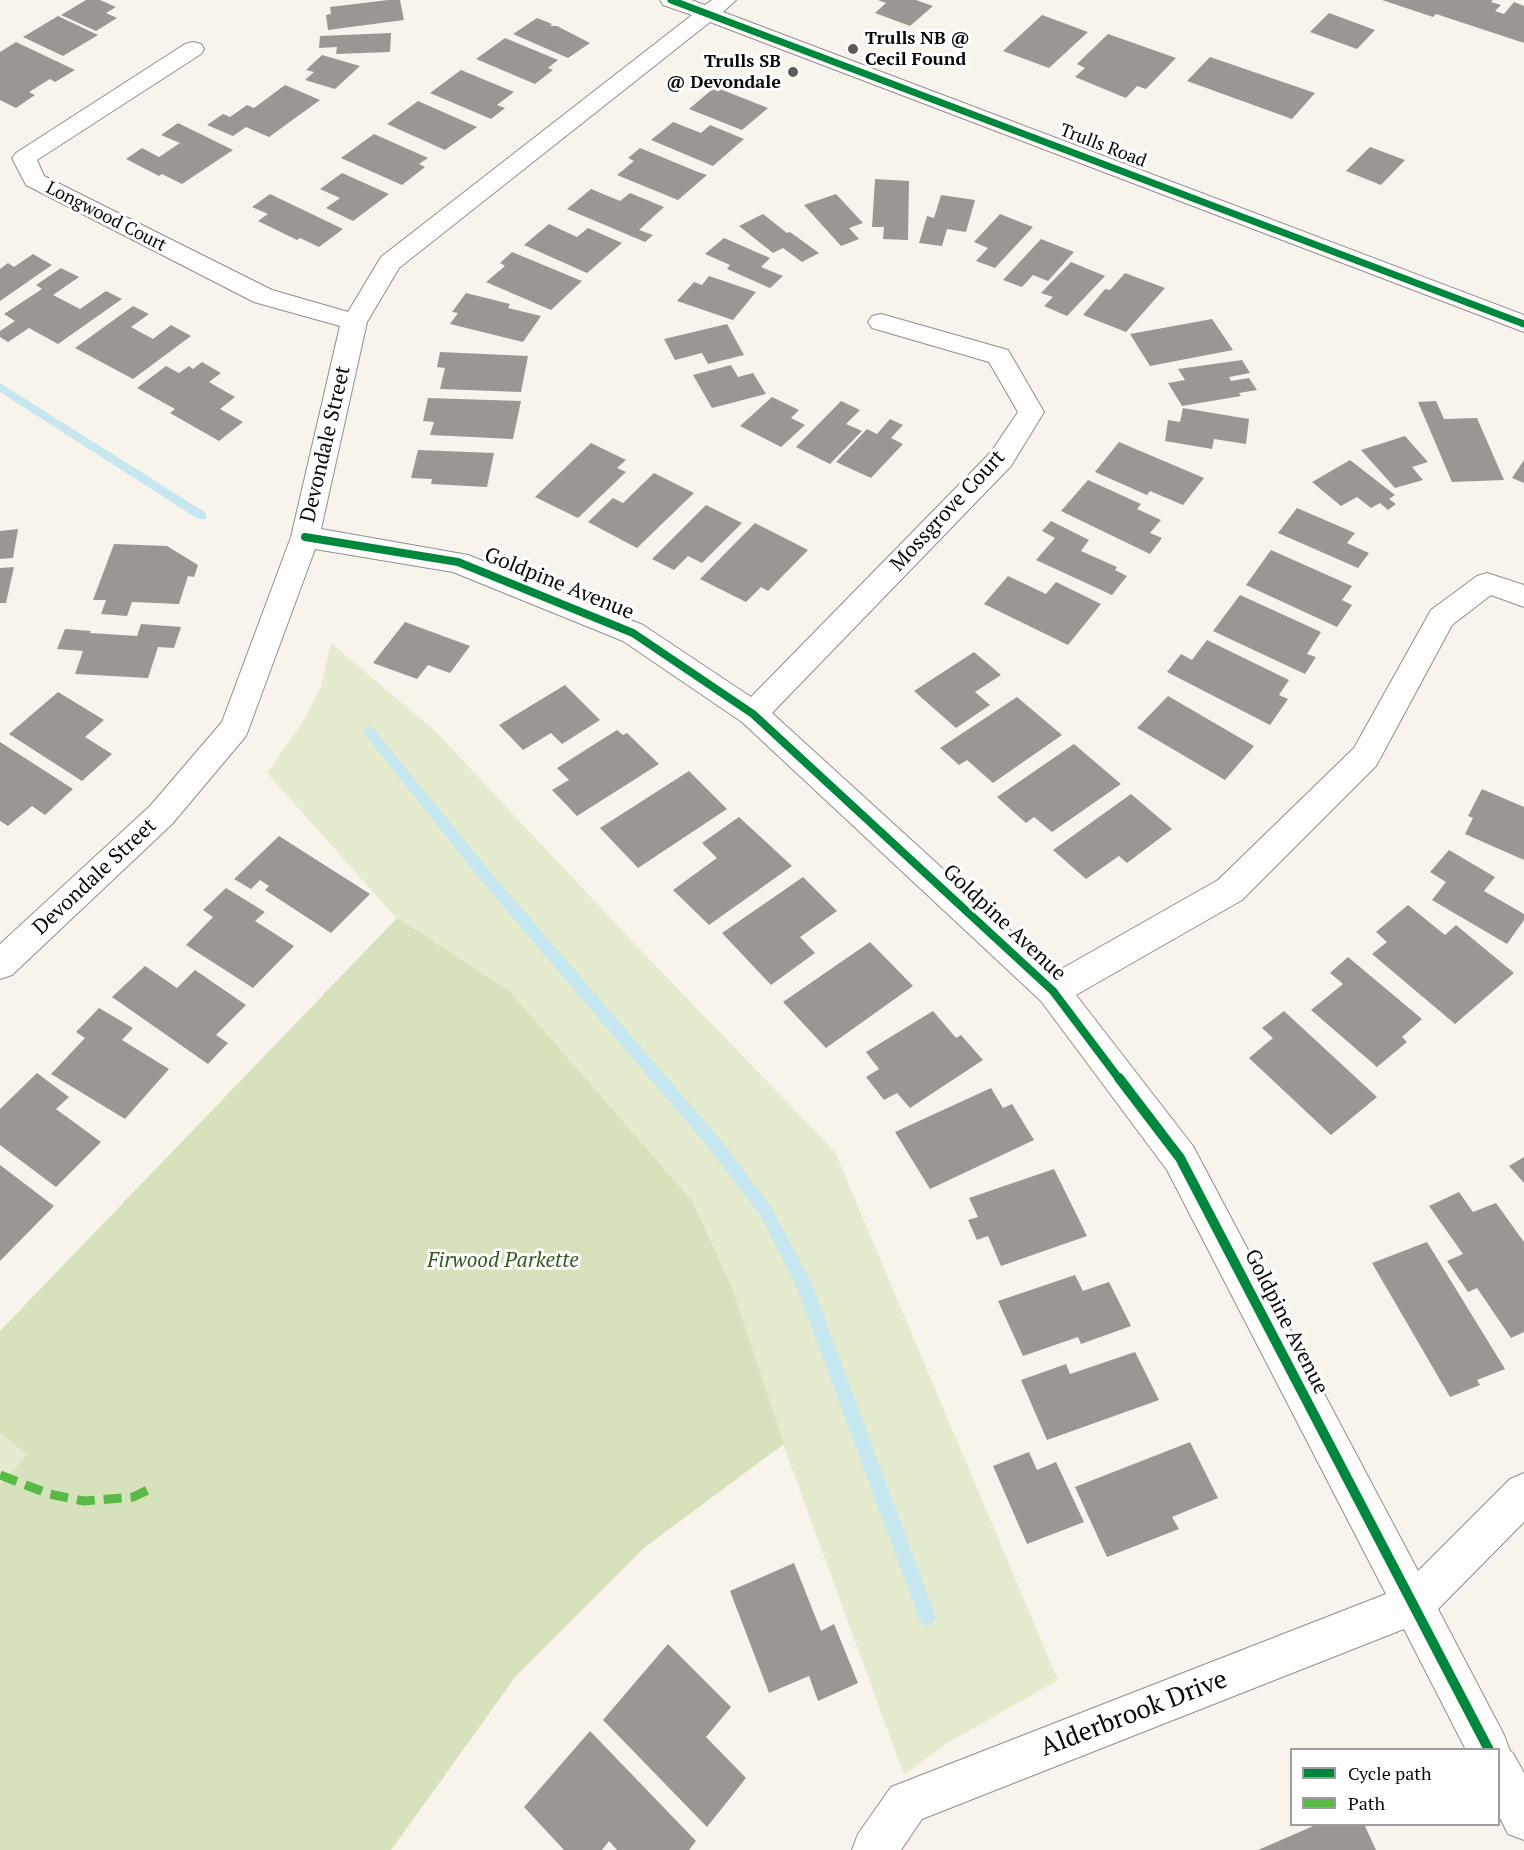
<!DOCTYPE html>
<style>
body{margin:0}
#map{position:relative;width:1524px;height:1850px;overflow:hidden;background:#f8f4ec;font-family:"PT Serif",serif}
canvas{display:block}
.legend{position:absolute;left:1290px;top:1748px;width:210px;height:78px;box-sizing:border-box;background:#fff;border:2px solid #9d9d9d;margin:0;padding:8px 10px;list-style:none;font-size:18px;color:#090909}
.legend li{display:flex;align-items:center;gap:12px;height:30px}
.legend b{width:30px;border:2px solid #9d9d9d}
</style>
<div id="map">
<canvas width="1524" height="1850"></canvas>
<ul class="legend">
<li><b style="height:8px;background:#00873e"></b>Cycle path</li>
<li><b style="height:8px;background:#58b947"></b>Path</li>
</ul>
</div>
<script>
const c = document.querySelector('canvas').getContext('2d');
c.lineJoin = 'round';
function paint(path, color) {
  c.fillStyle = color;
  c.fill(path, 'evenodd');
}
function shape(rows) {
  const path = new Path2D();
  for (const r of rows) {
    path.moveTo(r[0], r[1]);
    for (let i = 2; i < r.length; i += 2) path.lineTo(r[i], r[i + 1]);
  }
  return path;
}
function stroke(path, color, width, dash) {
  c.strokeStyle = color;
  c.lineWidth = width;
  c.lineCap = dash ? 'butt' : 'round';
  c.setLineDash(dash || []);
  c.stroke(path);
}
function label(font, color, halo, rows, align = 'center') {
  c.font = font + ' "PT Serif",serif';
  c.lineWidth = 6;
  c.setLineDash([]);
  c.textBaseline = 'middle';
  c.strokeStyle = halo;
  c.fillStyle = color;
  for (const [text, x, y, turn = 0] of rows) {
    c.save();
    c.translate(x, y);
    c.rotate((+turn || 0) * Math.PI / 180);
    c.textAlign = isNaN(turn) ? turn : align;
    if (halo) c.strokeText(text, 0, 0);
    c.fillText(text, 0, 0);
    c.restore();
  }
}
const green = shape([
 [331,643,436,732,631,940,835,1152,1058,1680,949,1742,904,1775,783,1444,645,1547,515,1677,391,1850,0,1850,0,1331,397,919,267,773,302,723,321,687]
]);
const forest = shape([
 [397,918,509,991,692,1201,732,1288,784,1444,645,1547,515,1677,391,1850,0,1850,0,1485,27,1455,0,1432,0,1331]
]);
const stream = shape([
 [0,383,206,513,206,519,198,519,0,392,0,383],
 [369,726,373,728,489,870,719,1138,770,1205,811,1282,936,1617,933,1623,927,1626,921,1623,796,1285,760,1215,709,1148,479,878,365,734,363,731,369,726]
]);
const building = shape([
 [86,0,100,0,116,7,106,13,117,18,96,31,61,15],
 [388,0,400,0,404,20,328,30,326,15,331,14,330,7],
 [878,0,916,0,933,6,910,26,875,13,886,3],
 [1382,0,1493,0,1491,2,1501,5,1495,11,1504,14,1514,2,1524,6,1524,43,1436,14,1433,17],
 [1329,13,1375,30,1357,49,1310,32],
 [1042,15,1088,32,1049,68,1003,51],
 [58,16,98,35,63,56,23,37],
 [537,18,552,24,550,26,557,26,590,43,568,58,513,34],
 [391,33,390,52,336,54,337,47,319,48,320,36],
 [1108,34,1176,58,1146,89,1137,86,1126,98,1075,77,1085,68,1077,64],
 [505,38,558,60,548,68,553,70,535,84,476,59],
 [16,42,75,70,55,82,50,79,29,92,35,95,16,108,0,100,0,52],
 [322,55,360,66,335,89,305,80,314,72,306,70],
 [1210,57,1315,93,1292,119,1187,81],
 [461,70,514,92,497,105,505,108,491,119,430,93],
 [285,85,320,100,269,137,246,127,233,136,207,125,223,114,230,117,247,105,254,108],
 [715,87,768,108,742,130,689,109],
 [418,101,477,127,445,150,387,124],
 [673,122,701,133,710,125,744,139,713,166,651,140],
 [178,123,233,150,182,184,162,174,159,176,126,159,142,148,159,157,180,143,161,135],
 [374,134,428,158,419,164,425,167,402,185,341,158],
 [1370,147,1405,160,1381,185,1346,171],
 [640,148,698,172,707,175,678,200,617,175,634,161,628,158],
 [342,173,389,194,353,221,326,208,340,198,320,189],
 [875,179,909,181,908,240,883,239,884,227,872,227],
 [591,189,620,201,630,193,664,207,639,230,653,235,645,242,567,209],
 [270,194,343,229,319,247,300,238,297,240,258,221,268,214,252,207],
 [836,194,863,223,849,228,859,239,841,246,804,205],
 [941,195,975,200,966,232,947,229,942,246,919,243,927,216,934,218],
 [763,214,787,233,790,232,819,253,802,262,783,248,773,253,739,226],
 [1000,214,1033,227,995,268,976,261,988,248,974,242],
 [549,224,577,237,588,228,622,243,587,273,524,245],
 [724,238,770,258,761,267,783,276,770,288,727,269,730,265,705,254],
 [1041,239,1074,252,1048,281,1033,275,1022,287,1003,280],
 [512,252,582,281,551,310,486,282,505,266,500,263],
 [33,254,52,265,0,301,0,269,8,263,14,267],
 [1071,262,1105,276,1067,316,1044,306,1053,297,1041,293],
 [61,268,79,277,53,295,80,309,106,291,122,299,58,344,29,328,8,342,0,337,0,331,15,321,4,314,42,289,36,285],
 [1125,273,1165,288,1126,332,1083,315,1105,289,1110,290],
 [709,276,756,292,733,320,677,301,694,282,702,285],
 [466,293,510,304,508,308,541,316,523,342,450,324,458,313,452,312],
 [133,306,149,314,131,327,153,339,171,325,191,336,133,379,75,348],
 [1212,319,1233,350,1150,366,1130,334],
 [727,324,744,355,708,364,702,353,675,360,664,339],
 [440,352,528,356,521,392,440,389,445,368,437,367],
 [1242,360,1250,373,1229,377,1231,381,1249,378,1257,390,1239,393,1241,396,1182,406,1168,383,1185,380,1178,369],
 [202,362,221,373,209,382,235,397,220,409,243,422,219,441,170,413,175,409,137,388,166,366,179,373,189,366,193,369],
 [731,365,738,377,753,373,766,394,712,408,693,375],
 [772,397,799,410,791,418,805,425,781,447,740,426],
 [428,398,521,401,513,439,430,435,434,422,423,421],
 [841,401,860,410,846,424,862,431,830,464,796,447],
 [1436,401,1444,419,1477,418,1504,480,1452,482,1418,402],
 [1183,408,1249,419,1246,444,1214,439,1212,449,1165,441,1168,420,1180,422],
 [890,419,903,425,891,438,903,444,871,478,836,462,867,429,877,434],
 [1405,436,1428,462,1412,467,1423,480,1395,488,1361,450],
 [1119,442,1204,478,1183,505,1150,491,1147,495,1095,472],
 [591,443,626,460,617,468,626,472,578,518,535,497],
 [418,450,494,453,487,487,431,484,432,479,411,478],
 [1350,460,1395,495,1389,499,1396,504,1388,510,1380,503,1371,508,1357,497,1341,506,1312,482],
 [1524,460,1524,483,1512,478],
 [654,473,694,493,637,548,588,522,613,498,623,503],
 [1088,480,1141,504,1137,509,1161,520,1150,533,1162,538,1150,554,1061,511],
 [706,505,742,523,702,563,688,556,674,570,652,559],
 [1297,508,1355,533,1347,543,1369,553,1358,568,1278,533],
 [1051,521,1089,540,1081,551,1117,567,1115,570,1127,576,1112,595,1036,560,1055,538,1042,531],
 [755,523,808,550,768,591,761,587,746,602,700,579],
 [18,529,13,558,0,559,0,531],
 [114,544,167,546,198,565,194,577,188,576,179,604,132,602,127,616,101,614,106,600,93,600],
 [1271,550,1352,586,1342,600,1352,605,1337,627,1246,585],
 [14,567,6,603,0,603,0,568],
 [1008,576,1046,594,1056,582,1101,604,1068,645,984,604],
 [1240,595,1321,632,1307,654,1316,657,1305,674,1213,631],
 [405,622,470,646,450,673,428,665,417,679,373,663],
 [141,624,181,627,174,648,158,647,148,678,75,674,83,651,57,649,65,629,91,631,90,633,137,636],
 [1207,640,1289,680,1279,695,1288,699,1270,725,1167,672,1181,654,1192,660],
 [974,652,1001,675,975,692,990,705,956,728,914,691],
 [565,685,600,720,562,744,551,733,523,750,499,725],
 [58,692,104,720,85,737,112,754,82,781,9,734],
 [1168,696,1254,746,1225,780,1137,728],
 [1017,697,1062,735,993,783,967,760,959,765,940,748],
 [617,730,623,735,627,733,659,764,577,816,552,790,569,780,557,768],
 [0,742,73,789,45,815,32,806,8,826,0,821],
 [1074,744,1121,784,1052,832,1034,817,1026,823,997,797],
 [689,771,727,809,638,868,600,828],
 [1482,789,1524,807,1524,860,1465,834,1473,818,1468,816],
 [1131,794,1172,829,1127,863,1119,856,1086,879,1053,850],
 [739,817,792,866,709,925,673,890,717,858,702,843],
 [279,836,370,894,331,933,265,890,269,886,260,880,251,889,234,879],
 [1449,850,1495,877,1484,891,1524,914,1524,920,1507,944,1432,900,1446,882,1430,872],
 [803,877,837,911,800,937,815,953,771,985,722,933],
 [226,888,265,912,255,921,294,946,253,988,186,945,213,917,203,910],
 [1408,905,1445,935,1456,925,1514,973,1455,1024,1372,954,1387,942,1376,932],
 [870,942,913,986,826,1048,783,1002],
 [1348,957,1422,1019,1402,1037,1407,1042,1377,1067,1311,1010,1343,984,1330,973],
 [145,966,177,988,195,970,246,1005,216,1035,228,1043,208,1064,112,997],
 [99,1008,133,1028,122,1040,169,1069,125,1119,51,1074,85,1038,76,1032],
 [933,1011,956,1038,961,1035,983,1060,910,1108,897,1093,884,1100,866,1077,879,1069,866,1052],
 [1284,1011,1377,1097,1331,1135,1249,1058,1273,1038,1262,1028],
 [37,1073,69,1097,56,1109,101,1142,56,1187,0,1145,0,1109],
 [991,1088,1003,1108,1012,1104,1034,1140,930,1189,895,1132],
 [1524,1157,1524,1183,1509,1166],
 [0,1165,54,1206,0,1261],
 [1054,1169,1087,1236,1001,1266,988,1236,977,1240,968,1220,978,1217,969,1198],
 [1459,1192,1473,1212,1496,1203,1524,1242,1524,1332,1511,1338,1477,1288,1468,1292,1447,1261,1463,1254,1429,1206],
 [1427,1242,1505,1369,1477,1380,1480,1385,1450,1397,1372,1263],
 [1075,1275,1083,1291,1109,1282,1131,1326,1081,1344,1078,1337,1023,1356,998,1301],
 [1135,1352,1159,1400,1047,1440,1021,1380,1066,1364,1070,1374],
 [1190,1442,1218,1498,1172,1517,1179,1529,1107,1557,1075,1487],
 [1029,1452,1037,1470,1056,1462,1084,1522,1027,1544,993,1466],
 [794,1563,821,1631,834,1624,858,1683,818,1701,809,1676,769,1693,730,1591],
 [668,1644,731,1707,706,1737,746,1778,707,1827,603,1720],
 [590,1731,696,1841,689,1850,617,1850,609,1841,602,1850,564,1850,524,1807],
 [1318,1824,1364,1824,1376,1850,1258,1850]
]);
const minor = shape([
 [660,0,691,0,705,5,712,0,736,0,723,12,1524,315,1524,332,710,22,399,268,367,322,321,529,468,555,643,625,751,697,991,452,1018,412,989,362,872,328,868,322,872,316,881,314,1008,350,1044,412,1011,466,772,713,1056,972,1218,880,1354,748,1431,610,1477,576,1487,573,1524,585,1524,607,1491,595,1452,625,1376,766,1242,900,1076,995,1193,1146,1418,1571,1510,1479,1524,1473,1524,1522,1438,1609,1504,1735,1510,1751,1513,1753,1524,1773,1524,1840,1508,1834,1498,1814,1498,1750,1466,1750,1404,1629,922,1819,901,1850,852,1850,858,1834,891,1787,1386,1594,1167,1170,1041,1001,742,722,623,641,453,572,315,549,246,736,172,824,12,975,0,979,0,944,150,806,222,722,291,537,340,326,254,302,26,185,12,158,16,153,185,44,193,42,201,44,204,49,201,54,37,160,44,176,272,290,348,312,381,257,692,15,663,5,660,0]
]);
const quiet = shape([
 [0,1475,49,1494,84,1501,133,1497,150,1489]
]);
const cyclewayFar2 = shape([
 [671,0,1524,324]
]);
const cyclewayFar1 = shape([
 [305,537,458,562,633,633,753,714,1053,991,1120,1080]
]);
const cycleway = shape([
 [1119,1078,1180,1158,1489,1750]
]);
const markers = [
 [853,49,6,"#5d5b58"],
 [793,72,6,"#5d5b58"]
];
const farPoinames = [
 ["Trulls NB @",865,39],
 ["Cecil Found",865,60],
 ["Trulls SB",781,62,"right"],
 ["@ Devondale",781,83,"right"]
];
const farStreetnames = [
 ["Trulls Road",1103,146,21],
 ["Longwood Court",106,217,27]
];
const streetNames = [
 ["Devondale Street",326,444,-77],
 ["Mossgrove Court",948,511,-47],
 ["Goldpine Avenue",559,584,22],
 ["Devondale Street",95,877,-43],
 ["Goldpine Avenue",1004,923,43],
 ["Goldpine Avenue",1286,1322,63]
];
const parkNames = [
 ["Firwood Parkette",503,1261]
];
const nearStreetnames = [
 ["Alderbrook Drive",1134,1714,-21]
];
paint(green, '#e4ebce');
paint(forest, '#d5e2bc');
paint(stream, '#c6e6f0');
paint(building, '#9a9793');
stroke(minor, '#918f8b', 2);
paint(minor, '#fefdfc');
stroke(quiet, '#58b947', 9, [18, 9]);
stroke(cyclewayFar2, '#00873e', 7);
stroke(cyclewayFar1, '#00873e', 8);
stroke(cycleway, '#00873e', 10);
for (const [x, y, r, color] of markers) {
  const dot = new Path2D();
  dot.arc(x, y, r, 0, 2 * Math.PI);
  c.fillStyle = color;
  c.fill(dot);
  stroke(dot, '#fff', 2);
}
label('bold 18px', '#090909', '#fff', farPoinames, 'left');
label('18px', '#090909', '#fff', farStreetnames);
label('21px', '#090909', '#fff', streetNames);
label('italic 21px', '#335b20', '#fff', parkNames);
label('26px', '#090909', '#fff', nearStreetnames);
</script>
